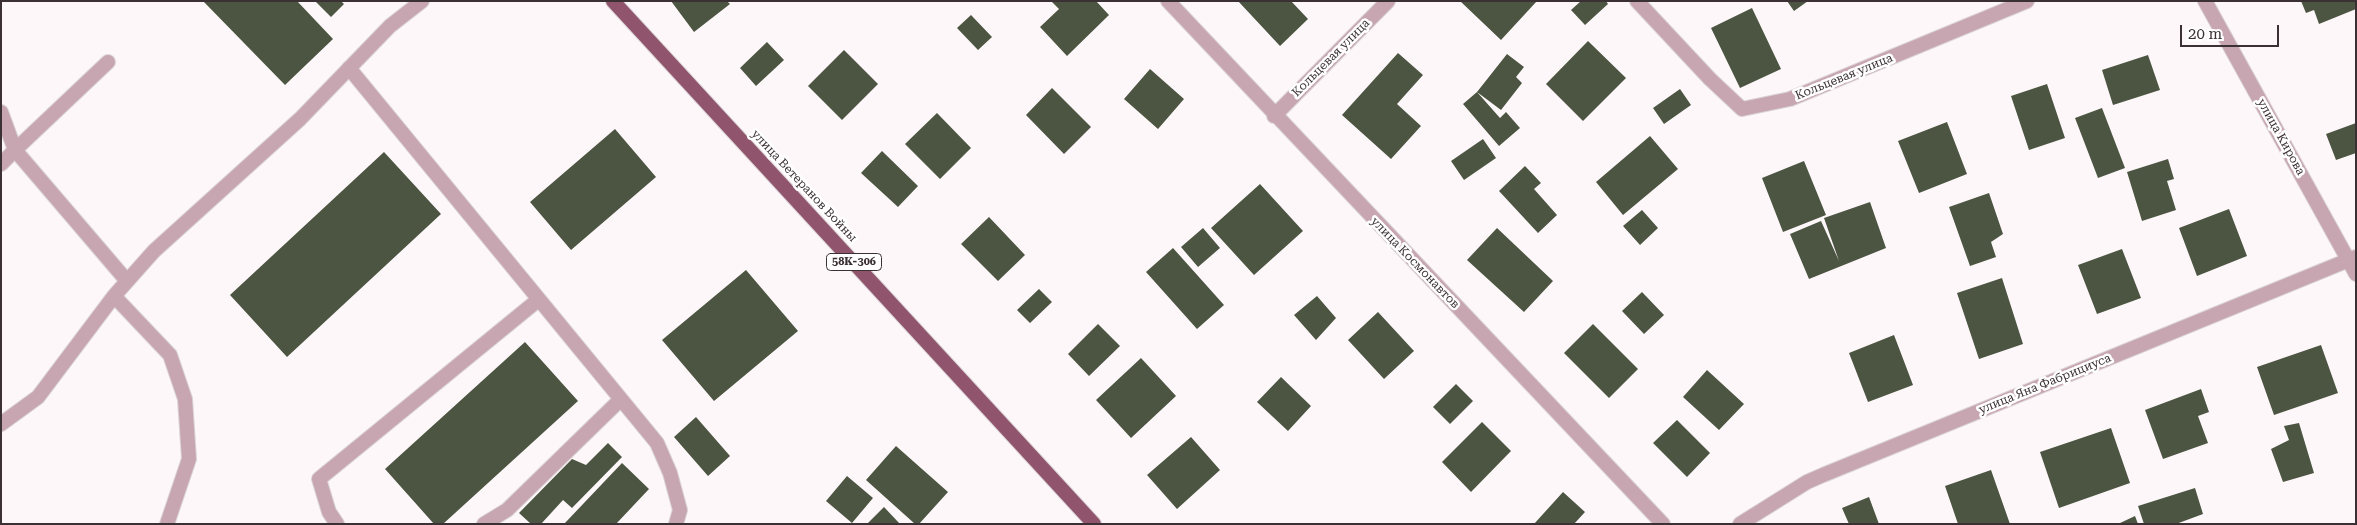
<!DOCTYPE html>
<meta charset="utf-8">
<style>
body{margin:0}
#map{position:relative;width:2357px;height:525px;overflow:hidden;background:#fdf7f9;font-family:"Roboto Serif",serif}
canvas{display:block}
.frame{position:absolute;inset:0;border:2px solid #3b3034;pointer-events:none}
.scale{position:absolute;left:2180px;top:25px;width:99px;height:22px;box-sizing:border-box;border:2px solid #3b3034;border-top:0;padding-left:6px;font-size:15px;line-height:18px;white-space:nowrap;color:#3b3034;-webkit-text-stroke:4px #fff;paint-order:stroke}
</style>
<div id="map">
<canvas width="2357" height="525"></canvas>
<div class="frame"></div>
<div class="scale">20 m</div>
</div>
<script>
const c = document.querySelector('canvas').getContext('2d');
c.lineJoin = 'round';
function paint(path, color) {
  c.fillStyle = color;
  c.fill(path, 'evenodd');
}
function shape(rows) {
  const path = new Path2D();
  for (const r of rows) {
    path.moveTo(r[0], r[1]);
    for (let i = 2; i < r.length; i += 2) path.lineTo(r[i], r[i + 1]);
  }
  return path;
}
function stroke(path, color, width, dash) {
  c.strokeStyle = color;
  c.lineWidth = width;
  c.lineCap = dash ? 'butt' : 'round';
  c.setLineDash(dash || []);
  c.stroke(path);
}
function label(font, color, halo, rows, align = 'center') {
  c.font = font + ' "Roboto Serif",serif';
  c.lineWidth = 5;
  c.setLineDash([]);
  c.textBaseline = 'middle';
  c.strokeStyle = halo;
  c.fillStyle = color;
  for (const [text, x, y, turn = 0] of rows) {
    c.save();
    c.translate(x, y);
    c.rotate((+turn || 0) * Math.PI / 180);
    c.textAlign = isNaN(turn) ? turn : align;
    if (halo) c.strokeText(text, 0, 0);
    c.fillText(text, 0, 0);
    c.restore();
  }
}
const building = shape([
 [203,1,297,1,333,39,285,85],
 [315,1,341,1,344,4,331,17],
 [671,1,727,1,730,4,694,32],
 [1051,1,1096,1,1109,15,1067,56,1040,27,1059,9],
 [1238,1,1291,1,1308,19,1280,46],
 [1460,1,1537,1,1501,40],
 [1581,1,1606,1,1608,4,1585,25,1571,10],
 [1787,1,1808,1,1794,11],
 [2301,1,2356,1,2356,9,2319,24,2314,10,2306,13],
 [1752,8,1781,69,1740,88,1711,28],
 [971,15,992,37,978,50,957,28],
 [1588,41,1626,78,1583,121,1546,84],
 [767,42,784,60,756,86,740,68],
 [844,50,878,84,842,120,808,86],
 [1398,53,1423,75,1397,104,1421,126,1391,159,1342,115],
 [1507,54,1524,67,1516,77,1522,83,1501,110,1477,92],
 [2148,55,2160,90,2113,105,2102,70],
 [1150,69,1184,99,1158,129,1124,99],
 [2047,84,2065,138,2029,150,2011,96],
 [1052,88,1091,127,1064,154,1026,115],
 [1680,89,1691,105,1664,124,1653,108],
 [1477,92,1500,118,1506,112,1520,128,1499,146,1463,104],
 [2102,108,2125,168,2098,178,2075,118],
 [937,113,971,148,940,179,905,144],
 [1947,122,1967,174,1919,193,1898,141],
 [2356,123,2356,153,2336,160,2326,134],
 [615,129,656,177,571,250,530,202],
 [1650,136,1678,169,1623,215,1596,182],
 [1483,139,1496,158,1464,180,1451,161],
 [882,151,918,186,898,207,861,173],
 [384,152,441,214,287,357,230,295],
 [2168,159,2174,179,2167,181,2176,210,2142,221,2127,172],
 [1804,161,1826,215,1783,232,1762,178],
 [1525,166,1541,183,1534,189,1557,215,1538,233,1499,191],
 [1260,184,1303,231,1254,275,1211,228],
 [1989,193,2003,234,1991,242,1996,257,1970,266,1949,207],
 [1870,202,1886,248,1809,279,1790,234,1821,221,1839,261,1824,218],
 [2229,209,2247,256,2197,276,2179,228],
 [1642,210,1658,228,1640,245,1623,226],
 [989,217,1025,255,998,281,961,244],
 [1203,228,1220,248,1198,267,1181,247],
 [1497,228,1553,281,1524,312,1467,260],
 [1173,248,1224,305,1197,329,1146,272],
 [2122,249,2141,298,2097,314,2078,265],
 [746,270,798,331,714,401,662,340],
 [2002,278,2023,344,1979,359,1957,293],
 [1039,289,1052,302,1030,323,1017,310],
 [1642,292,1664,315,1644,334,1622,311],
 [1317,296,1336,318,1316,340,1294,315],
 [1378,312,1414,351,1384,379,1348,340],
 [1098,324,1120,346,1089,376,1068,354],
 [1593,324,1638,369,1609,398,1564,353],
 [1894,335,1913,385,1868,402,1849,353],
 [525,342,578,401,443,524,434,524,385,469],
 [2321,345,2338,393,2274,415,2257,367],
 [1141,358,1176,396,1131,438,1096,400],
 [1707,370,1744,404,1719,430,1683,397],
 [1281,377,1311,406,1288,431,1257,402],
 [1456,384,1473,401,1450,424,1433,407],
 [2201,389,2209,412,2198,416,2208,443,2163,459,2145,410],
 [696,417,730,456,708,476,674,437],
 [1677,420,1710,453,1687,477,1653,443],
 [1482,422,1511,451,1471,492,1442,462],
 [2299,423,2314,473,2283,482,2271,449,2289,440,2284,426],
 [2111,428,2130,483,2059,508,2040,452],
 [1191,437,1220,470,1177,509,1147,475],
 [608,443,622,457,572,508,563,500,541,524,531,524,519,513,572,459,586,465],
 [896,446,948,492,919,524,915,524,866,480],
 [622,463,649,489,616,524,564,524],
 [1991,470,2010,524,1958,524,1945,486],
 [847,476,873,498,852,523,826,501],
 [2195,488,2203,514,2176,524,2144,524,2138,506],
 [1563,492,1585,512,1574,524,1534,524],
 [1869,497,1879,524,1849,524,1842,508],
 [884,507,900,524,867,524],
 [2135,516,2138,524,2118,524]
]);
const minor = shape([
 [1168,1,1663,524],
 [1637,1,1710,79,1742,109,1790,99,2027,1],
 [2205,1,2356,274],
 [108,62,15,150,127,281],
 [349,68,657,443,670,473,680,510,676,524],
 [1,112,15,150,1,164],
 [1274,116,1388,1],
 [114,296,170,355,185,399,189,459,167,524],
 [1,424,38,397,114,296,154,251,300,119,390,26,422,1],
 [337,524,329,512,319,479,538,300],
 [484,524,507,510,620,400],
 [1740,524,1807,482,1823,475,2356,257]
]);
const trunk = shape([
 [613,1,1094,524]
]);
const shields = [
 [854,262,55]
];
const shieldNames = [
 ["58К-306",854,262]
];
const streetNames = [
 ["Кольцевая улица",1331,58,-45],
 ["Кольцевая улица",1844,77,-22],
 ["улица Кирова",2281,137,61],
 ["улица Ветеранов Войны",804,186,47],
 ["улица Космонавтов",1415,263,46],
 ["улица Яна Фабрициуса",2045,384,-22]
];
paint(building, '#4b5541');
stroke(minor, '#dad3d6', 16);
stroke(trunk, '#dad3d6', 16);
stroke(minor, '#c7a6b2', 14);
stroke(trunk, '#90546c', 14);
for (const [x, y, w] of shields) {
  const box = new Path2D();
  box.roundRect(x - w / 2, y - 8.5, w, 17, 4);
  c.fillStyle = '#fff';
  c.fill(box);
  stroke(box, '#3b3034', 1);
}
label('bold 11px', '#3b3034', null, shieldNames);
label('12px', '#3b3034', '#fff', streetNames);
</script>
